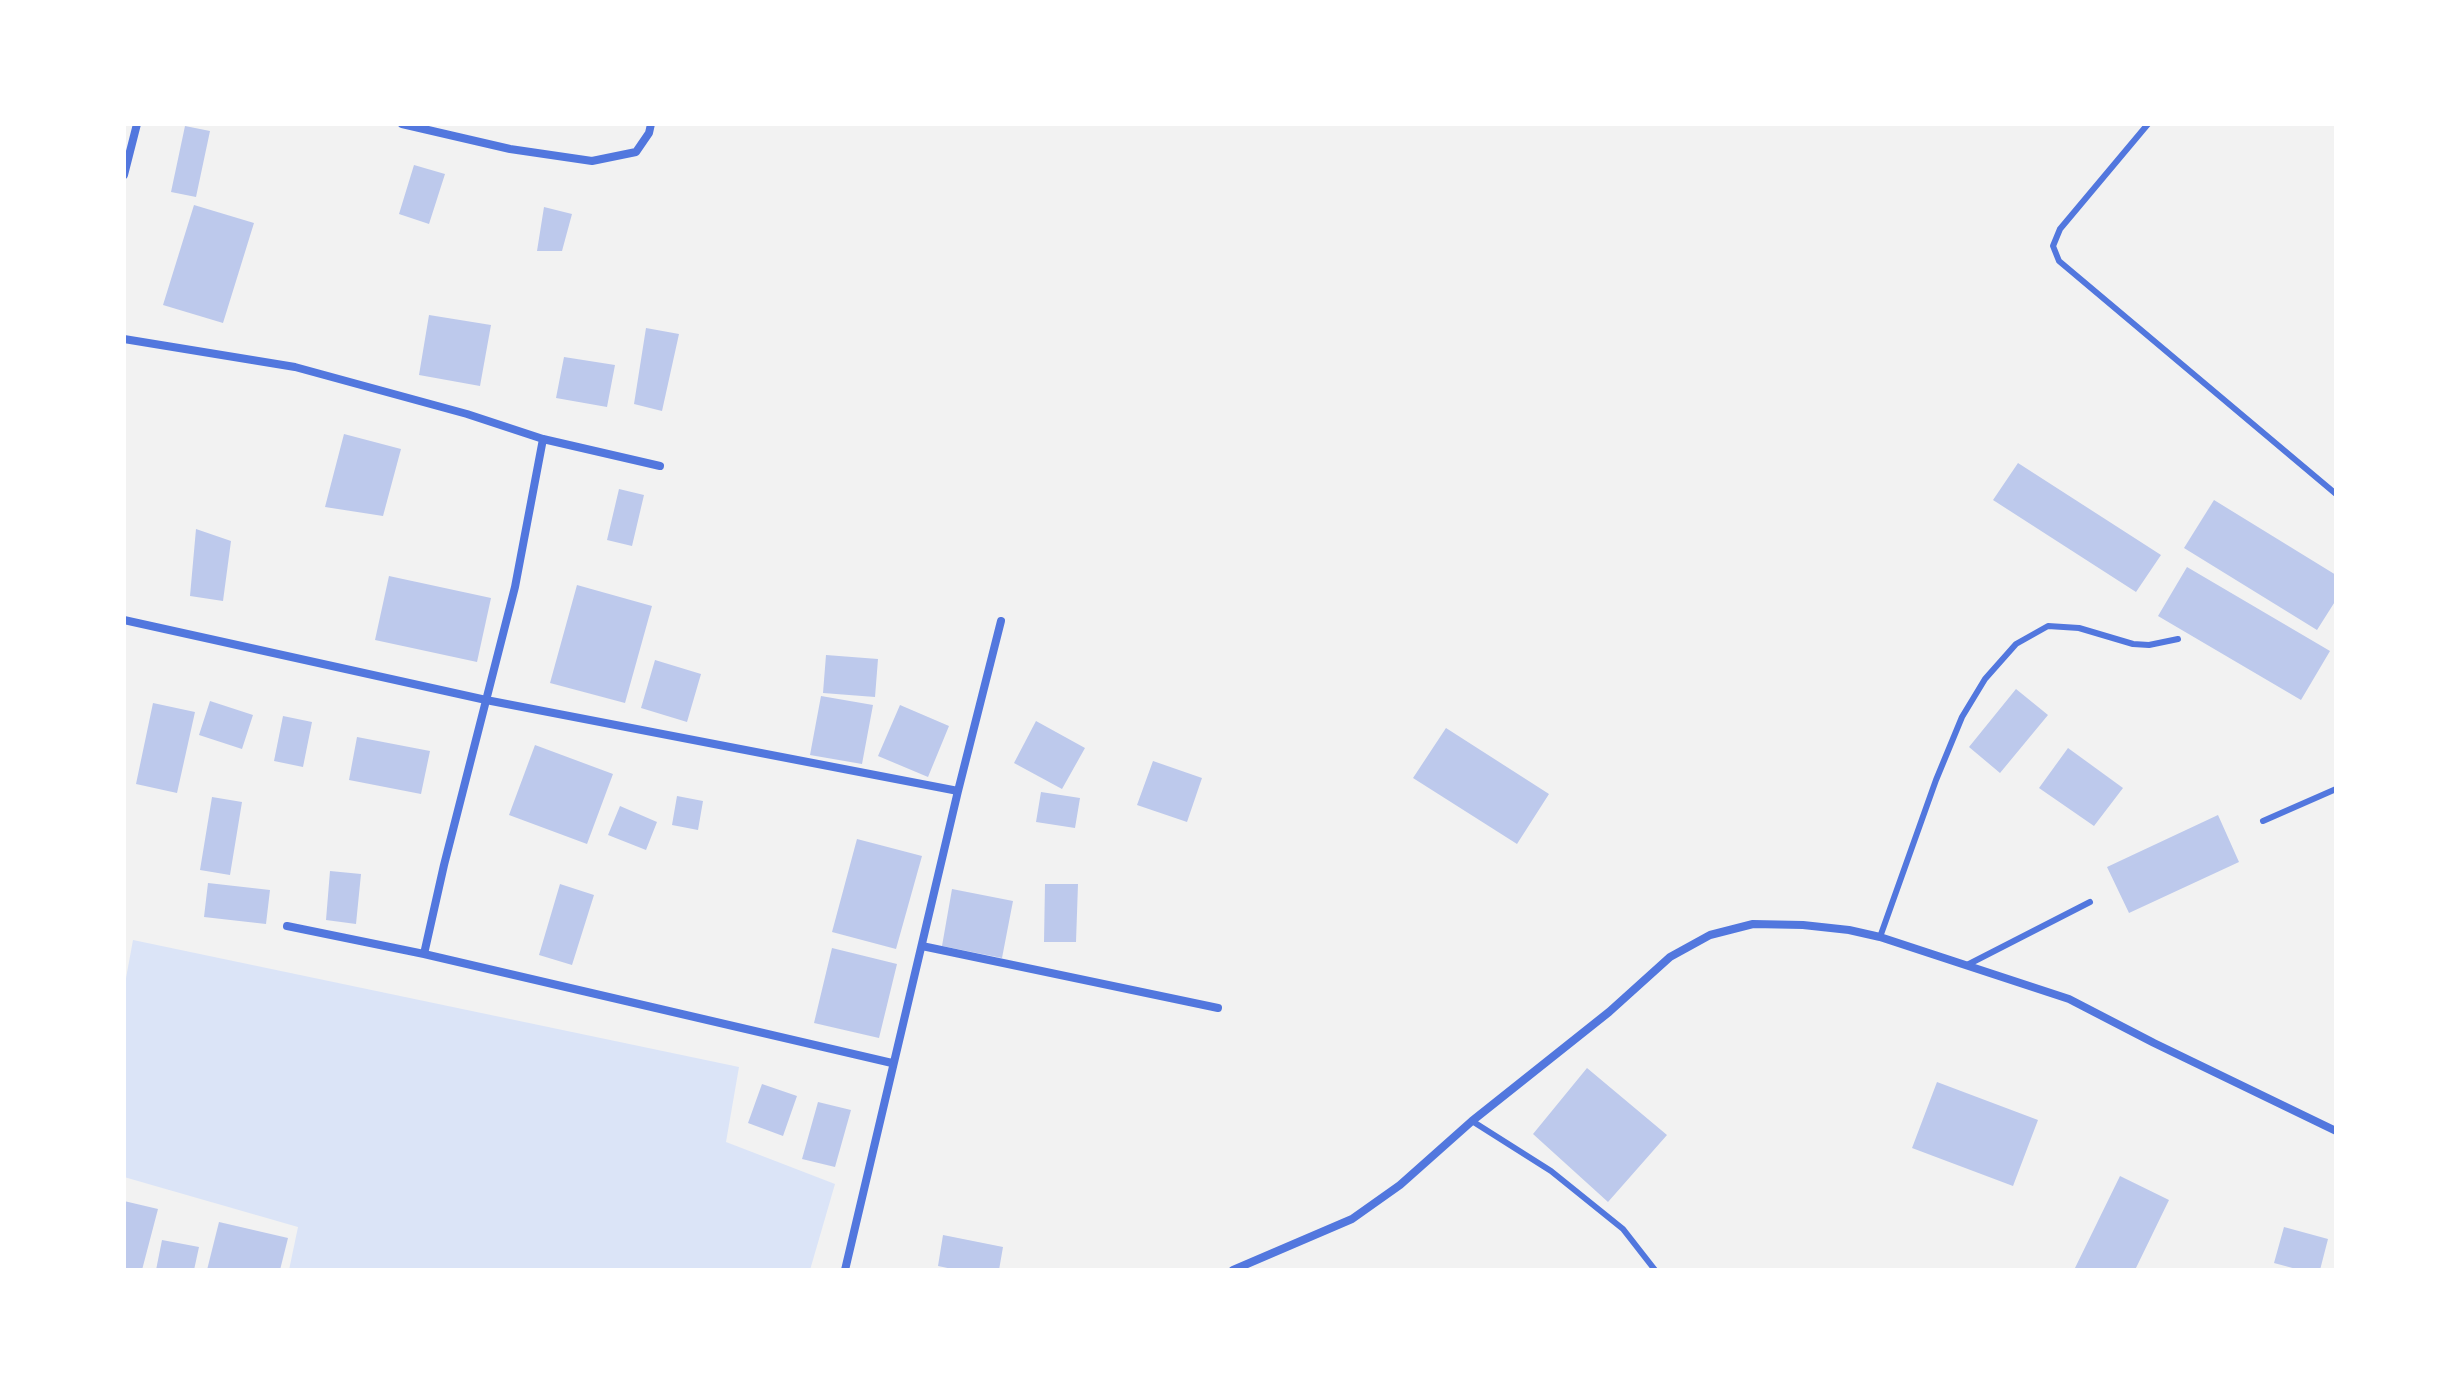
<!DOCTYPE html>
<style>
body{margin:0}
#map{position:relative;width:2460px;height:1394px;overflow:hidden;background:#f2f2f2;font-family:Commissioner,sans-serif}
canvas{display:block}
.frame{position:absolute;inset:0;border:126px solid #fff;pointer-events:none}
</style>
<div id="map">
<canvas width="2460" height="1394"></canvas>
<div class="frame"></div>
</div>
<script>
const c = document.querySelector('canvas').getContext('2d');
c.lineJoin = 'round';
function paint(path, color) {
  c.fillStyle = color;
  c.fill(path, 'evenodd');
}
function shape(rows) {
  const path = new Path2D();
  for (const r of rows) {
    path.moveTo(r[0], r[1]);
    for (let i = 2; i < r.length; i += 2) path.lineTo(r[i], r[i + 1]);
  }
  return path;
}
function stroke(path, color, width, dash) {
  c.strokeStyle = color;
  c.lineWidth = width;
  c.lineCap = dash ? 'butt' : 'round';
  c.setLineDash(dash || []);
  c.stroke(path);
}
const green = shape([
 [133,940,739,1067,726,1142,835,1184,810,1270,289,1270,298,1227,124,1177,124,989]
]);
const building = shape([
 [185,126,210,131,196,197,171,192],
 [414,165,445,174,429,224,399,214],
 [194,205,254,223,223,323,163,305],
 [544,207,572,214,562,251,537,251],
 [429,315,491,325,480,386,419,375],
 [646,328,679,334,662,411,634,404],
 [564,357,615,365,607,407,556,398],
 [344,434,401,449,383,516,325,507],
 [2018,463,2161,555,2136,592,1993,500],
 [619,489,644,495,632,546,607,540],
 [2214,500,2336,575,2336,600,2317,630,2184,548],
 [196,529,231,541,223,601,190,596],
 [2187,567,2330,651,2301,700,2158,616],
 [389,576,491,598,477,662,375,640],
 [577,585,652,606,625,703,550,683],
 [826,655,878,659,875,697,823,693],
 [655,660,701,674,687,722,641,708],
 [2016,689,2048,715,2000,773,1969,747],
 [821,696,873,705,862,764,810,755],
 [210,701,253,715,242,749,199,735],
 [153,703,195,712,177,793,136,784],
 [900,705,949,726,928,777,878,756],
 [283,716,312,722,303,767,274,761],
 [1036,721,1085,748,1062,789,1014,763],
 [1446,728,1549,794,1517,844,1413,778],
 [357,737,430,751,421,794,349,780],
 [535,745,613,774,587,844,509,815],
 [2068,748,2123,788,2094,826,2039,788],
 [1153,761,1202,778,1187,822,1137,805],
 [1041,792,1080,798,1075,828,1036,822],
 [677,796,703,801,698,830,672,825],
 [212,797,242,802,230,875,200,870],
 [620,806,657,822,646,850,608,835],
 [2218,815,2239,862,2129,913,2107,867],
 [857,839,922,856,896,949,832,932],
 [330,871,361,874,356,924,326,920],
 [208,883,270,890,266,924,204,917],
 [560,884,594,895,572,965,539,955],
 [1045,884,1078,884,1076,942,1044,942],
 [952,889,1013,901,1002,958,942,946],
 [832,948,897,964,879,1038,814,1023],
 [1587,1068,1667,1135,1608,1202,1533,1134],
 [1937,1082,2038,1120,2013,1186,1912,1148],
 [762,1084,797,1096,783,1136,748,1123],
 [818,1102,851,1110,835,1167,802,1159],
 [2120,1176,2169,1200,2135,1270,2074,1270],
 [124,1201,158,1209,142,1270,124,1270],
 [219,1222,288,1238,280,1270,207,1270],
 [2284,1227,2328,1239,2320,1270,2300,1270,2274,1263],
 [943,1235,1003,1247,999,1270,957,1270,938,1266],
 [162,1240,199,1247,194,1270,156,1270]
]);
const service = shape([
 [2148,124,2060,229,2053,246,2059,261,2336,494],
 [2263,821,2336,789],
 [1880,937,1936,780,1962,717,1985,679,2016,644,2048,626,2079,628,2133,644,2149,645,2178,639],
 [1967,965,2090,902],
 [1472,1121,1551,1171,1623,1229,1655,1270]
]);
const minor = shape([
 [402,124,510,149,592,161,636,152,649,133,651,124],
 [124,175,137,124],
 [124,339,295,367,467,414,543,439,660,466],
 [543,439,515,587,444,865,424,954,892,1063],
 [124,620,486,700,958,791],
 [287,926,424,954],
 [922,946,1218,1008],
 [845,1270,958,791,1001,621],
 [1233,1270,1352,1219,1400,1185,1472,1121,1609,1012,1670,957,1710,935,1753,924,1803,925,1849,930,1880,937,2069,999,2154,1043,2336,1131]
]);
paint(green, '#dbe4f7');
paint(building, '#bdc9ec');
stroke(service, '#5277de', 6);
stroke(minor, '#5277de', 8);
</script>
